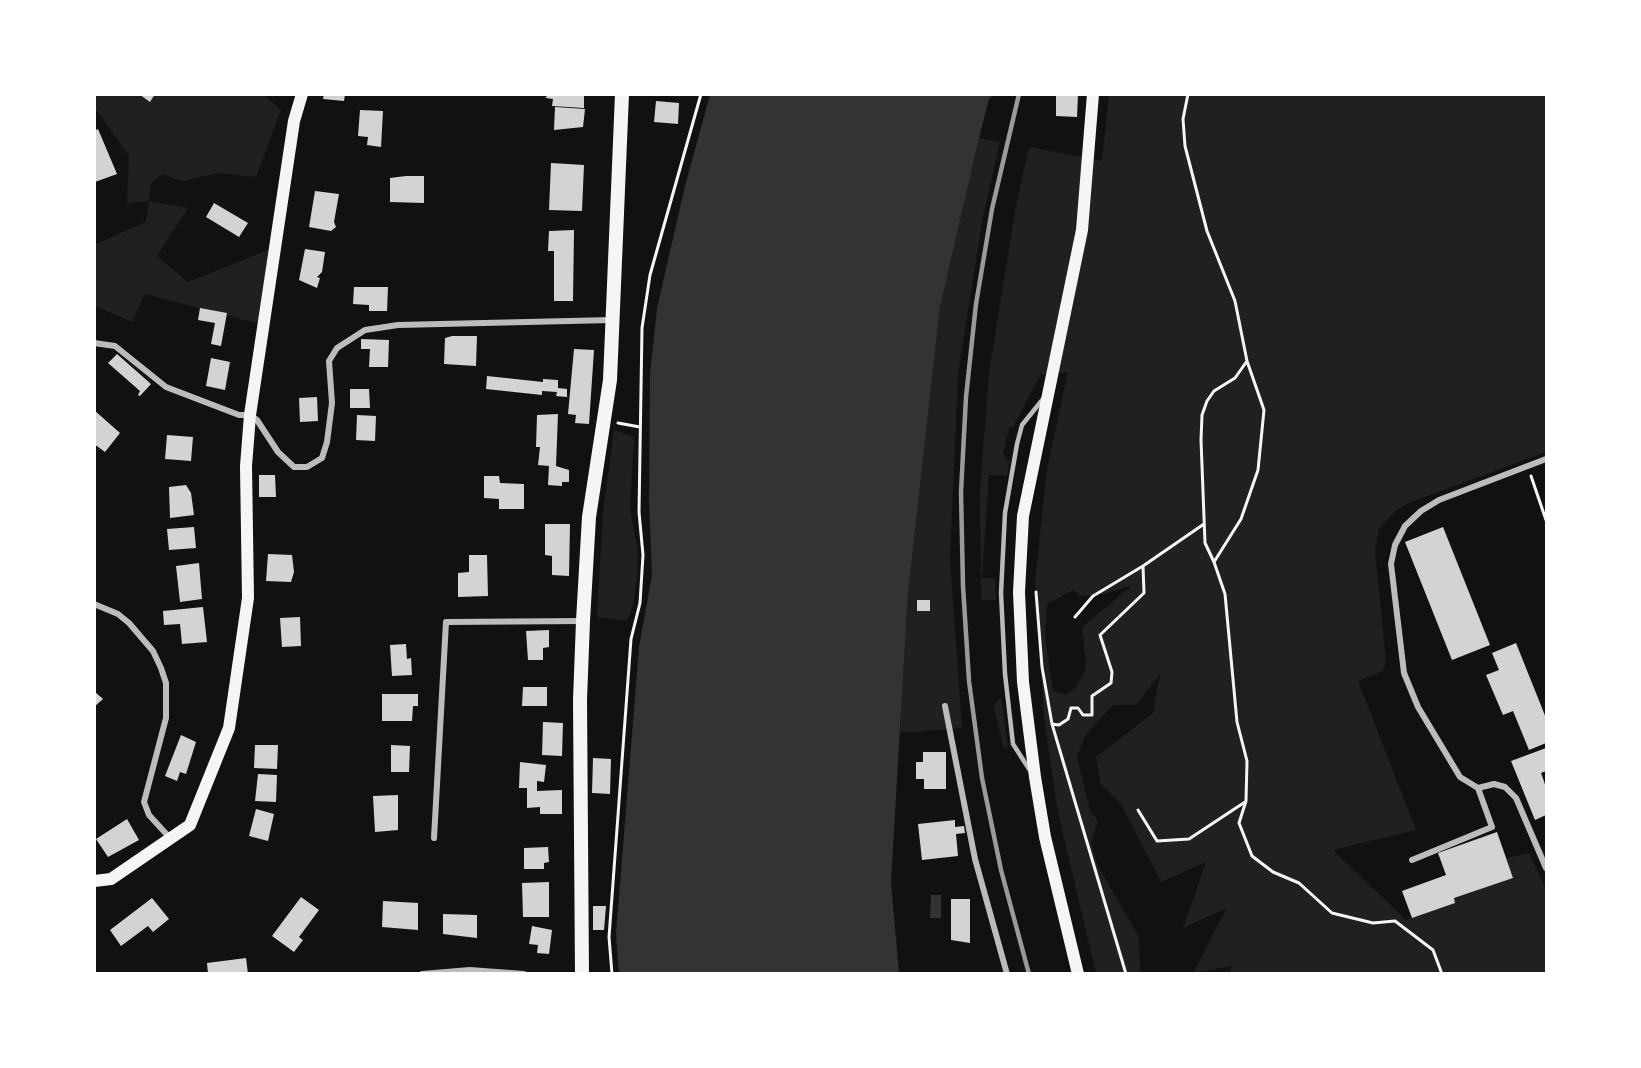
<!DOCTYPE html>
<style>
body{margin:0}
#map{position:relative;width:1641px;height:1068px;overflow:hidden;background:#111;font-family:"Fira Sans",sans-serif}
canvas{display:block}
.frame{position:absolute;inset:0;border:96px solid #fff;pointer-events:none}
</style>
<div id="map">
<canvas width="1641" height="1068"></canvas>
<div class="frame"></div>
</div>
<script>
const c = document.querySelector('canvas').getContext('2d');
c.lineJoin = 'round';
function paint(path, color) {
  c.fillStyle = color;
  c.fill(path, 'evenodd');
}
function shape(rows) {
  const path = new Path2D();
  for (const r of rows) {
    path.moveTo(r[0], r[1]);
    for (let i = 2; i < r.length; i += 2) path.lineTo(r[i], r[i + 1]);
  }
  return path;
}
function stroke(path, color, width, dash) {
  c.strokeStyle = color;
  c.lineWidth = width;
  c.lineCap = dash ? 'butt' : 'round';
  c.setLineDash(dash || []);
  c.stroke(path);
}
const green = shape([
 [95,95,264,95,281,110,256,177,219,173,182,181,162,174,151,184,149,201,188,208,157,256,188,282,275,247,264,325,145,294,132,322,95,306,94,245,146,222,149,201,127,203,129,156,95,108],
 [1109,95,1546,95,1546,452,1411,502,1397,510,1379,529,1375,551,1386,660,1383,671,1358,681,1416,830,1333,850,1406,920,1455,903,1454,898,1513,878,1506,858,1529,853,1546,889,1546,973,1229,973,1232,966,1193,973,1227,908,1183,928,1206,862,1161,882,1121,804,1101,784,1096,757,1153,713,1160,674,1136,705,1113,705,1085,736,1077,756,1090,811,1098,821,1091,842,1097,864,1139,937,1140,973,1096,973,1058,813,1045,726,1035,582,1047,469,1068,372,1040,375,1014,426,1009,428,1003,454,1009,462,1007,476,989,475,982,578,995,578,996,600,981,600,980,491,989,373,1016,205,1029,147,1102,161],
 [1133,585,1082,627,1086,662,1084,673,1075,688,1066,695,1053,691,1045,636,1047,604,1073,590,1080,596,1104,594],
 [979,138,1000,142,982,222,958,375,950,559,962,728,900,733,908,593,940,307],
 [614,430,634,437,630,509,638,552,637,575,633,606,627,621,597,617,603,512],
 [1001,697,1008,747,1008,748,1004,748,993,706]
]);
const water = shape([
 [710,95,993,95,989,99,979,138,940,307,908,593,891,882,899,973,619,973,616,934,639,647,652,575,649,502,650,374,657,308,685,186],
 [931,895,941,895,941,918,930,918]
]);
const building = shape([
 [139,94,155,94,150,102],
 [324,94,345,94,344,101,323,99],
 [547,94,584,94,584,108,552,106,553,99,546,98],
 [1056,94,1078,94,1077,117,1056,116],
 [656,101,679,103,678,124,654,122],
 [555,107,585,109,583,127,554,130],
 [360,110,383,111,381,147,367,145,368,137,358,136],
 [98,129,117,174,95,182,94,131],
 [551,163,584,165,582,211,549,210],
 [406,176,424,176,424,203,390,202,390,178],
 [315,191,339,194,334,222,336,227,331,231,309,227],
 [214,203,248,223,239,237,206,217],
 [574,230,573,301,554,301,554,251,548,251,549,231],
 [305,249,325,252,322,272,317,277,320,278,317,288,299,280],
 [354,287,388,287,387,311,369,311,369,305,353,304],
 [200,308,227,313,221,346,211,344,215,323,198,320],
 [452,336,477,336,476,366,444,364,445,338],
 [361,339,389,340,388,367,369,367,370,349,361,349],
 [574,349,594,350,589,424,575,423,576,415,568,414],
 [117,354,151,384,140,396,138,395,140,391,108,363],
 [211,358,230,362,225,390,206,386],
 [487,376,543,382,543,379,558,380,558,388,567,389,567,397,556,396,557,392,542,391,542,395,486,389],
 [350,389,369,389,370,408,350,408],
 [317,397,318,421,300,422,299,398],
 [94,410,120,433,105,452,94,444],
 [558,414,556,466,569,470,569,482,562,482,562,486,548,485,549,466,538,465,540,447,536,447,537,415],
 [357,415,376,416,375,441,356,440],
 [167,435,193,437,191,461,165,459],
 [259,475,275,475,276,497,259,497],
 [484,476,499,476,500,483,524,484,524,509,499,509,499,499,484,498],
 [186,485,191,493,194,515,170,518,169,487],
 [545,524,570,524,569,576,552,575,552,556,545,555],
 [194,527,196,548,169,550,167,529],
 [1443,527,1490,645,1452,660,1405,542],
 [268,554,292,555,294,572,291,582,266,581],
 [469,555,487,555,488,596,458,597,458,573,469,572],
 [199,563,202,599,180,602,176,566],
 [917,600,930,600,930,611,917,611],
 [203,607,207,642,182,644,180,624,164,625,163,611],
 [300,617,301,646,282,647,280,618],
 [549,630,549,647,543,648,543,660,528,660,526,631],
 [1516,643,1546,718,1546,743,1529,750,1513,711,1503,715,1486,675,1499,670,1492,653],
 [406,644,407,659,411,658,412,675,392,676,390,645],
 [523,687,547,687,547,706,522,706],
 [94,691,103,699,94,707],
 [382,694,418,694,418,706,413,706,412,721,382,721],
 [543,722,563,723,562,756,542,755],
 [181,735,196,742,186,774,180,772,177,781,165,776],
 [255,745,278,745,277,769,254,768],
 [391,745,410,746,409,772,391,772],
 [1546,748,1546,771,1541,773,1546,787,1546,815,1535,820,1511,761],
 [923,752,946,752,946,789,924,789,924,779,916,779,916,762,923,762],
 [593,758,611,759,610,794,592,793],
 [520,762,546,765,544,782,537,781,537,791,562,790,562,814,540,814,540,807,527,808,527,788,519,788],
 [258,774,277,775,276,802,255,801],
 [398,795,398,830,375,832,373,796],
 [256,809,274,814,268,841,249,836],
 [127,819,139,840,108,857,96,839],
 [955,820,955,827,964,826,965,833,956,834,958,856,922,860,918,824],
 [1497,832,1513,878,1454,898,1455,903,1412,918,1402,891,1446,875,1438,853],
 [548,847,549,862,544,863,544,869,524,869,524,848],
 [549,882,549,917,523,917,522,883],
 [301,897,319,910,299,937,303,940,294,952,272,936],
 [152,898,169,919,153,932,148,926,121,946,110,930],
 [951,899,970,899,970,943,951,940],
 [383,901,418,903,418,930,382,927],
 [593,906,606,906,604,930,593,930],
 [443,914,477,915,477,938,443,934],
 [532,926,552,930,549,954,537,953,538,945,529,944],
 [246,958,248,974,208,974,207,963]
]);
const path = shape([
 [1188,94,1183,119,1185,146,1207,231,1235,301,1247,361,1235,378,1214,391,1207,401,1202,415,1201,440,1205,543,1214,562,1225,594,1237,722,1247,761,1246,801,1239,823,1252,856,1273,872,1299,883,1332,913,1373,923,1395,921,1433,950,1442,974],
 [618,423,640,427],
 [1531,476,1546,520],
 [1214,562,1241,519,1258,470,1264,410,1247,361],
 [1036,592,1042,667,1052,724,1126,974],
 [1075,617,1093,596,1143,566],
 [1052,724,1059,725,1068,719,1071,708,1078,708,1083,715,1092,715,1092,696,1111,683,1112,672,1100,635,1144,593,1143,566,1204,524],
 [1138,810,1157,841,1189,839,1245,802],
 [612,974,609,937,631,639,640,603,643,555,639,512,642,328,650,275,701,94]
]);
const service = shape([
 [1029,769,1013,744,1005,674,1001,593,1005,513,1017,444,1022,425,1043,399]
]);
const minor = shape([
 [94,343,115,346,166,387,239,415,250,415,257,420,278,452,294,467,307,467,322,458,327,442,332,403,329,361,337,348,365,330,398,325,612,320],
 [1546,459,1439,500,1421,511,1405,526,1395,545,1391,564,1404,673,1418,707,1460,777,1478,788,1494,784,1505,787,1516,798,1546,868],
 [94,604,118,614,129,623,153,651,161,668,166,683,166,718,144,802,149,815,170,838],
 [945,706,975,859,1007,974],
 [434,838,446,622,582,621],
 [1412,860,1492,827,1478,788],
 [422,974,470,970,524,974]
]);
const secondary = shape([
 [94,881,111,879,190,825,229,728,248,598,246,466,250,415,294,121,302,94],
 [1078,974,1045,837,1035,777,1023,682,1019,592,1023,516,1082,230,1093,94]
]);
const primary = shape([
 [582,974,580,700,583,621,589,517,610,380,622,94]
]);
const rail = shape([
 [1019,94,992,209,976,304,966,397,961,492,963,586,969,681,982,778,1001,870,1029,974]
]);
paint(green, '#202020');
paint(water, '#333');
paint(building, '#d3d3d3');
stroke(path, '#f5f5f5', 3);
stroke(service, '#bcbcbc', 4.5);
stroke(minor, '#bcbcbc', 6);
stroke(secondary, '#f5f5f5', 12);
stroke(primary, '#f5f5f5', 14);
stroke(rail, '#9a9a9a', 4.5);
</script>
